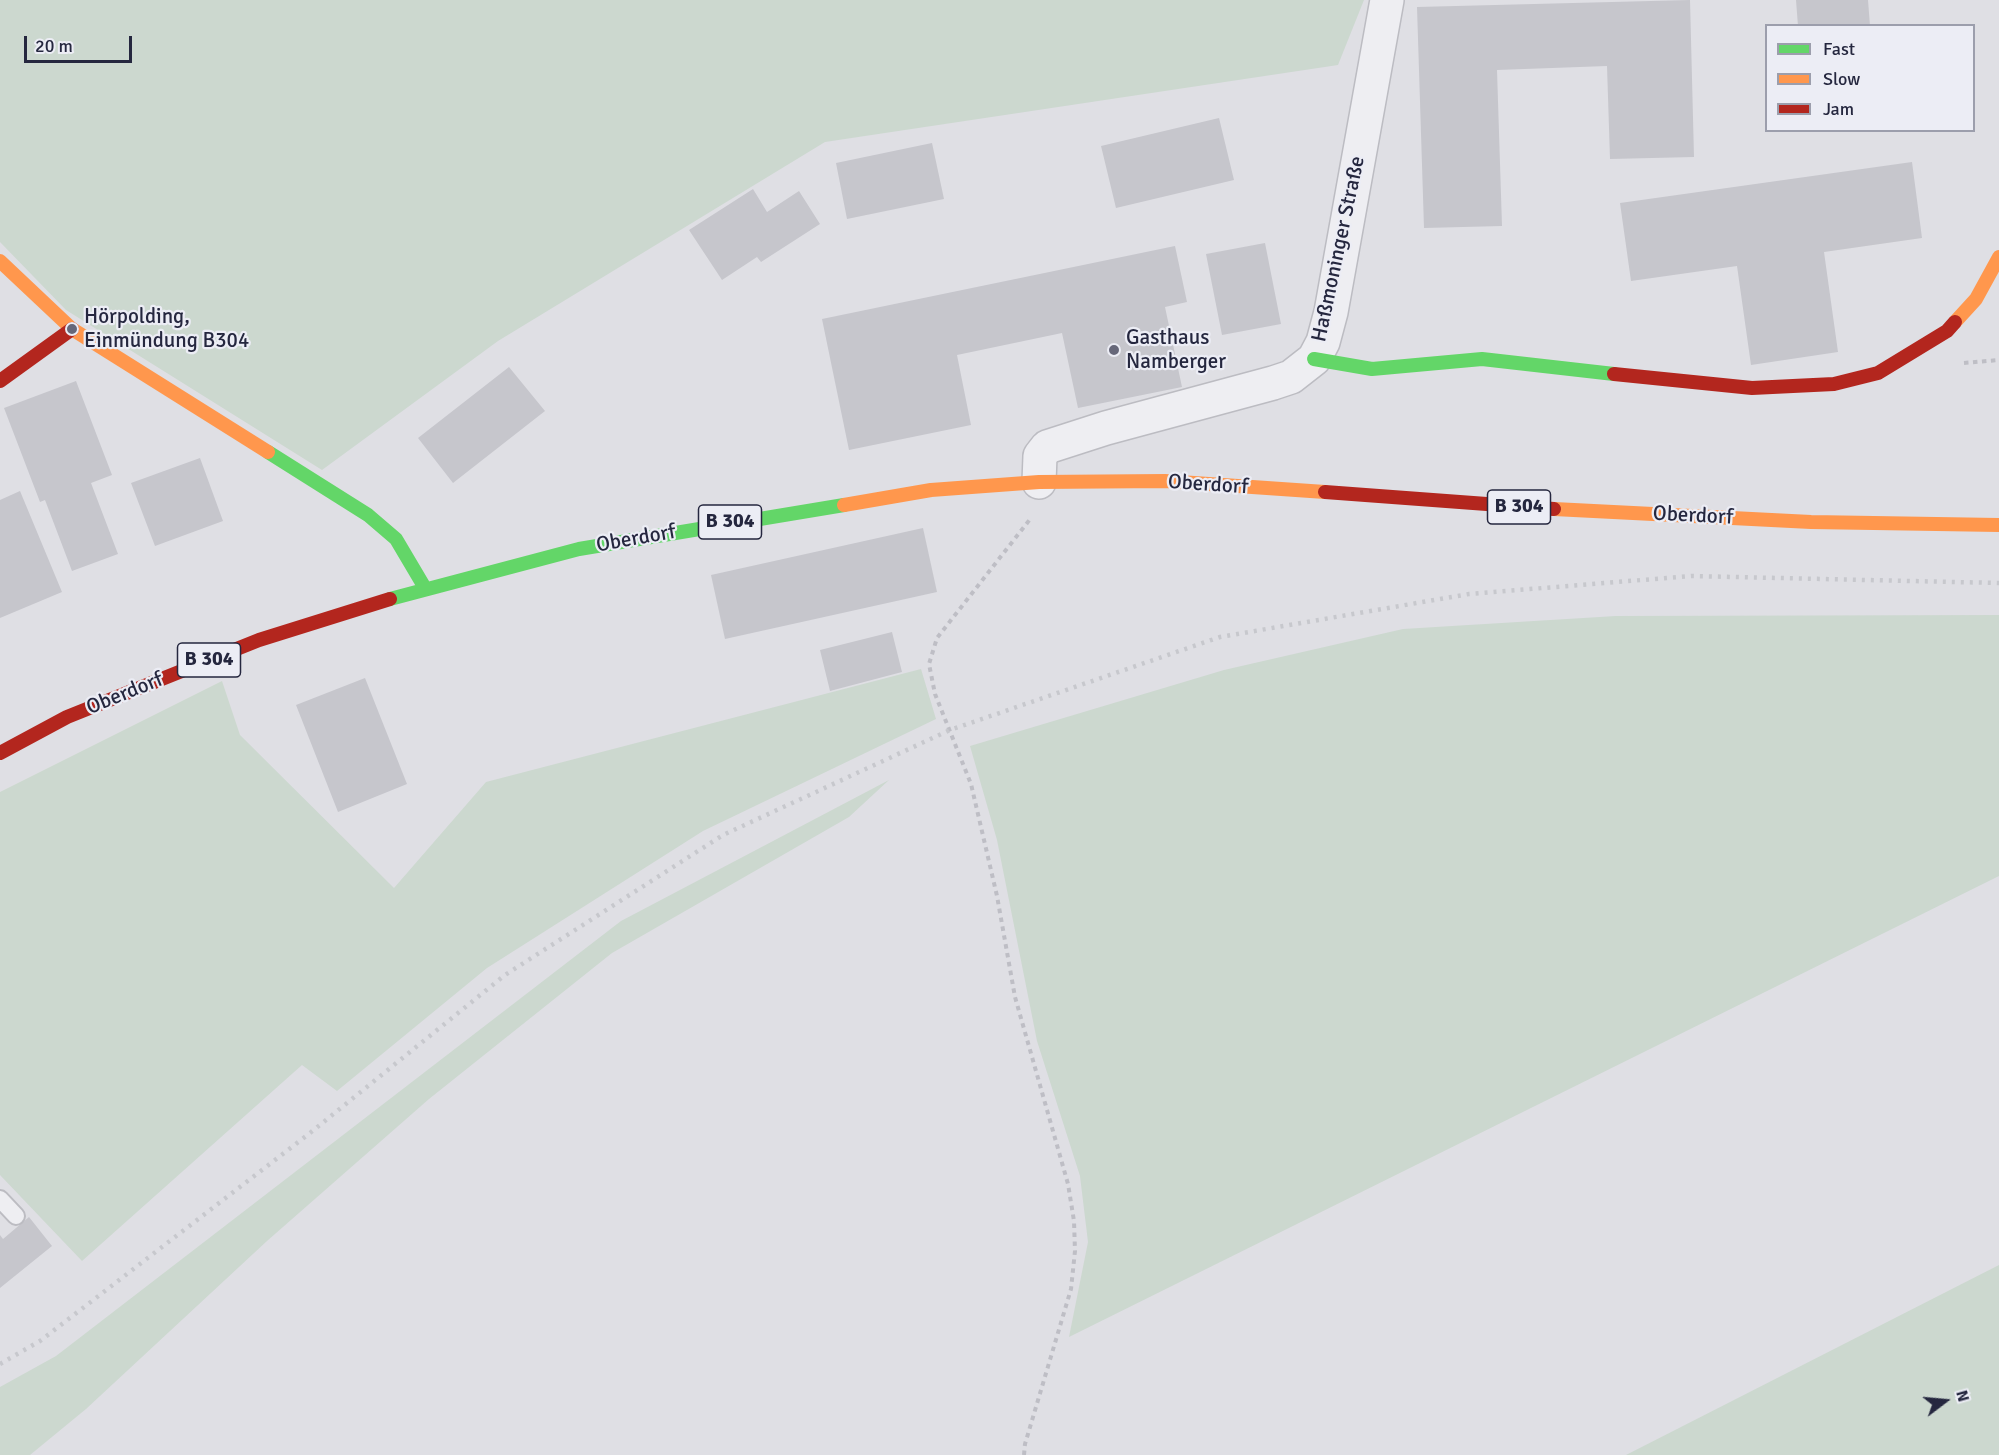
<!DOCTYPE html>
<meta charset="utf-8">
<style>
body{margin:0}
#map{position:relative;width:1999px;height:1455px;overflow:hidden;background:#dfdfe4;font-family:Signika,sans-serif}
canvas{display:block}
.legend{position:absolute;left:1765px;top:24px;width:210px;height:108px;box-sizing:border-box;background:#ecedf5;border:2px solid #9c9eac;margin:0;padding:8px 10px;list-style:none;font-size:18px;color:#25273f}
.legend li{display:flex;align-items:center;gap:12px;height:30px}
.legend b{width:30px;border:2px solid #9c9eac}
.north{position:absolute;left:1915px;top:1371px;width:60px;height:60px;-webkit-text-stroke:4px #ecedf5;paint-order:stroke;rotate:74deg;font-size:16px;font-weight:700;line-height:24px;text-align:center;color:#25273f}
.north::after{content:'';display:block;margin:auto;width:21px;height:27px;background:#25273f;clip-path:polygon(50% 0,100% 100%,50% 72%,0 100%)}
.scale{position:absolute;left:24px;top:36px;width:108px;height:27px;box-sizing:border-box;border:3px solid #25273f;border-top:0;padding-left:8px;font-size:18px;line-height:21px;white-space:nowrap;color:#25273f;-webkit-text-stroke:4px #ecedf5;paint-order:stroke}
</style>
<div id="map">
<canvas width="1999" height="1455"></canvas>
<ul class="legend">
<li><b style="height:8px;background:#63d668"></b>Fast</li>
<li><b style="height:8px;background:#ff974d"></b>Slow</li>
<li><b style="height:8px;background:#b3261e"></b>Jam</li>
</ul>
<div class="north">N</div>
<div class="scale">20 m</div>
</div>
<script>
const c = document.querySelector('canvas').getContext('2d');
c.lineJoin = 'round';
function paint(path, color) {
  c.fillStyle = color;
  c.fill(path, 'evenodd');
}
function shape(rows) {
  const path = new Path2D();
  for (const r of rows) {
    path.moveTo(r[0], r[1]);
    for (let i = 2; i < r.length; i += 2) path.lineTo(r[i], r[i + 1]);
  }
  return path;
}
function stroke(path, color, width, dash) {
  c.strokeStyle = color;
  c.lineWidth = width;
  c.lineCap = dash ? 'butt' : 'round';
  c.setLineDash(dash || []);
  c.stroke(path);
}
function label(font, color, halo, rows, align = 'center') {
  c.font = font + ' Signika,sans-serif';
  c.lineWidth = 4.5;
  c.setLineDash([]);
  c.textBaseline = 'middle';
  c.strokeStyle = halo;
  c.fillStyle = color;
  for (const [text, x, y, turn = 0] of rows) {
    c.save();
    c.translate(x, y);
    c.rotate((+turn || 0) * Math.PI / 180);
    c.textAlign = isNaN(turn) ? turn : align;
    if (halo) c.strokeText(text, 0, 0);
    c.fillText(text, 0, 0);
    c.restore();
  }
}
const green = shape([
 [0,0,1364,0,1338,65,825,142,498,341,322,470,66,310,0,242],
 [1999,615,1999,876,1069,1337,1088,1242,1080,1176,1037,1041,997,840,970,746,1224,670,1403,629,1616,616],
 [921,669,936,719,703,831,487,968,337,1091,302,1065,82,1261,0,1175,0,792,222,681,240,735,394,888,486,782],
 [889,780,849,817,612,953,429,1099,267,1241,86,1409,30,1455,0,1455,0,1387,56,1356,621,921],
 [1999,1265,1999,1455,1626,1455]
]);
const building = shape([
 [1690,0,1694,157,1610,159,1607,66,1497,70,1502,226,1424,228,1417,7],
 [1796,0,1868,0,1870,26,1798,26],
 [1219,118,1234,180,1116,208,1101,146],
 [932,143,944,199,847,219,836,163],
 [1912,162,1922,238,1824,252,1838,352,1751,365,1737,266,1631,281,1620,203],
 [753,189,767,212,799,191,820,224,761,262,757,257,722,280,689,230],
 [1265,243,1281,324,1222,335,1206,254],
 [1175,246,1187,302,1165,307,1182,387,1078,408,1062,333,957,355,971,425,849,450,822,319],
 [509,367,545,411,453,483,418,438],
 [76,381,112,475,91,483,118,554,72,571,45,500,40,502,4,408],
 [200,458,223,521,155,546,131,483],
 [20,491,62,592,0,618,0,500],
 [923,528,937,592,725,639,711,575],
 [892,632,902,672,830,691,820,650],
 [365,678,407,784,338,812,296,705],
 [29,1217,52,1246,0,1288,0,1235,3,1239]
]);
const path = shape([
 [1964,363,1999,360],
 [1024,1455,1025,1444,1071,1289,1075,1251,1074,1221,1068,1184,1015,997,997,896,971,784,935,694,929,664,937,638,1031,518]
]);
const lane = shape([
 [0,1199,16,1216]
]);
const street = shape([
 [1039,482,1040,456,1047,447,1106,428,1273,383,1291,377,1314,359,1323,342,1331,312,1387,0]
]);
const fast = shape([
 [1314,359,1372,369,1482,359,1614,374],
 [268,452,368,515,396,539,425,588],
 [390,599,579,549,844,505]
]);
const slow = shape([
 [0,261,72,329,268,452],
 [1955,322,1976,299,1999,257],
 [844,505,931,490,1039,482,1165,481,1325,492],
 [1554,509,1811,522,1999,525]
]);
const jam = shape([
 [1614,374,1752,388,1834,384,1878,373,1947,331,1955,322],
 [0,381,72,329],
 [1325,492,1554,509],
 [0,753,67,717,259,640,390,599]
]);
const rail = shape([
 [0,1364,40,1341,310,1133,505,975,723,835,950,730,1220,637,1469,594,1691,576,1999,583]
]);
const markers = [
 [72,329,6,"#666779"],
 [1114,350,6,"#666779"]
];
const shields = [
 [1519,507,63],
 [730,522,63],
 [209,660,63]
];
const shieldNames = [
 ["B 304",1519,507],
 ["B 304",730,522],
 ["B 304",209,660]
];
const streetNames = [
 ["Haßmoninger Straße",1339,249,-78],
 ["Oberdorf",1208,485,4],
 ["Oberdorf",1693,516,3],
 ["Oberdorf",636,539,-10],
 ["Oberdorf",125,694,-22]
];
const poiNames = [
 ["Hörpolding,",84,317],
 ["Einmündung B304",84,341],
 ["Gasthaus",1126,338],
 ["Namberger",1126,362]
];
paint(green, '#ccd8cf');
paint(building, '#c6c6cc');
stroke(lane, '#bcbcc2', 20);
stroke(street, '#bcbcc2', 36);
stroke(path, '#bebec5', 4, [4.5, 4.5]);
stroke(lane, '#eeeef2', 16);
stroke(street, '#eeeef2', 33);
stroke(fast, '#63d668', 14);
stroke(slow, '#ff974d', 14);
stroke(jam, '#b3261e', 14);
stroke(rail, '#c7c8cd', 4.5, [3, 6]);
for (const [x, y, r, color] of markers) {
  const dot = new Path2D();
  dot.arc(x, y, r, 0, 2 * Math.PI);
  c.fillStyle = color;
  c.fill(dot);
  stroke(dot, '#ecedf5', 2);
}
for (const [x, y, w] of shields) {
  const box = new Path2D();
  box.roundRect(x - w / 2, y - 17, w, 34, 4.5);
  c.fillStyle = '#ecedf5';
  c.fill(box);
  stroke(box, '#25273f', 1.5);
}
label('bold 20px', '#25273f', null, shieldNames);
label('21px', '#25273f', '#ecedf5', streetNames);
label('21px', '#25273f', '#ecedf5', poiNames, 'left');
</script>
